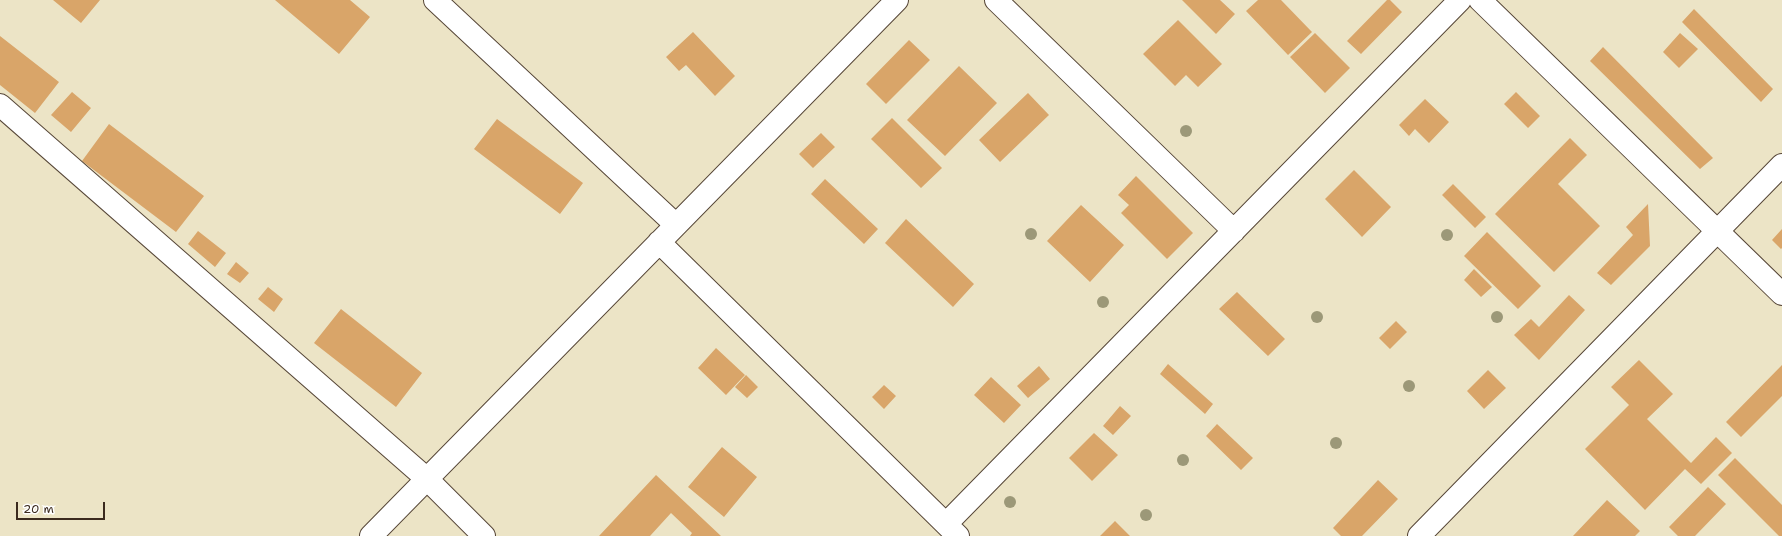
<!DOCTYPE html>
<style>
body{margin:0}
#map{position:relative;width:1782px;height:536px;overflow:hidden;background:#ece4c6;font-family:"Shantell Sans",sans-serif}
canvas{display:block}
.scale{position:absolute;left:16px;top:502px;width:89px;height:18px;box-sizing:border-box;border:2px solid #3b2a1e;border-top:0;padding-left:5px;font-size:12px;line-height:14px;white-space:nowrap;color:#3b2a1e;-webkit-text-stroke:3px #fff;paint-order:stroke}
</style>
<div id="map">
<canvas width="1782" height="536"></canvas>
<div class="scale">20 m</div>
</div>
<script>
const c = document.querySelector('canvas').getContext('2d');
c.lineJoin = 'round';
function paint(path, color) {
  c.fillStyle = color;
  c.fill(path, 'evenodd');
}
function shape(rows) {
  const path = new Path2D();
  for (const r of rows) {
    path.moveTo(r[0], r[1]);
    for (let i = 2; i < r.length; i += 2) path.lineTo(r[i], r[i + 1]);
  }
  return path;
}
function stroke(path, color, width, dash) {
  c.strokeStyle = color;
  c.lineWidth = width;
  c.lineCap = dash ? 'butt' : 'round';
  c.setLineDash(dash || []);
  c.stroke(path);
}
const building = shape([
 [53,0,100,0,81,23],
 [275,0,350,0,370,17,339,54],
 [1182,0,1220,0,1235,14,1216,34],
 [1258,0,1281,0,1312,32,1288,55,1246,11],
 [1387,0,1390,0,1402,12,1361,54,1347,41],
 [1694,9,1773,89,1761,102,1682,22],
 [1178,20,1222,64,1198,87,1186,75,1175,86,1143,54],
 [693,32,735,76,715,96,686,65,679,71,666,57],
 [1315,33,1350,68,1325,93,1290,57],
 [1680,33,1698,49,1679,68,1663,52],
 [0,36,59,82,35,113,0,85],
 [909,40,930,60,886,104,866,84],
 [1603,47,1713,158,1700,169,1590,61],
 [959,66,997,103,945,156,907,120],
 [72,92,91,108,71,132,51,115],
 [1516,92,1540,116,1528,128,1504,104],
 [1028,93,1049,115,1000,162,979,140],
 [1425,99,1449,122,1429,143,1415,129,1409,136,1399,125],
 [892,118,942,168,921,188,871,139],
 [497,119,583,183,560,214,474,149],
 [109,124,204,196,176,232,82,161],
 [821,133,835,147,813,168,799,154],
 [1570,138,1587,155,1558,184,1600,226,1554,272,1495,214],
 [1354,170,1391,207,1362,237,1325,199],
 [1136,176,1193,233,1167,259,1121,213,1129,205,1118,195],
 [825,179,878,229,864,244,811,194],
 [1453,184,1486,217,1475,228,1442,195],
 [1648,204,1650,246,1611,285,1597,273,1633,235,1626,227],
 [1081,205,1124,245,1090,282,1047,241],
 [906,219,974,284,953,307,885,243],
 [1782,229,1782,248,1781,249,1772,240],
 [198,231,226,253,215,267,188,244],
 [1487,232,1541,286,1518,309,1464,256],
 [236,262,249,273,240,283,227,274],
 [1474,269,1492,287,1481,297,1464,280],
 [268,287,283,299,274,312,258,299],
 [1237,292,1285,339,1268,356,1219,309],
 [1569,295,1585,310,1539,360,1514,335,1531,319,1539,327],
 [341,309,422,373,396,407,314,343],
 [1396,321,1407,332,1390,349,1379,338],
 [716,348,745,375,726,395,698,368],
 [1639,360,1673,394,1647,419,1691,463,1716,437,1732,453,1701,484,1685,469,1645,510,1585,449,1629,405,1611,387],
 [1168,364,1213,404,1205,414,1160,374],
 [1782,365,1782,396,1741,437,1726,422],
 [1039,366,1050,379,1028,398,1017,386],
 [1488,370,1506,388,1484,409,1467,391],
 [746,375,758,387,747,398,735,387],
 [991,377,1021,405,1004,423,974,395],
 [884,385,896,396,884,409,872,397],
 [1120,406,1131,416,1113,435,1103,426],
 [1217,424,1253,458,1241,470,1206,436],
 [1094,433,1118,455,1092,481,1069,458],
 [722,447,757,477,724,517,688,487],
 [1735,458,1782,505,1782,536,1779,536,1718,475],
 [656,475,721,536,690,536,692,533,671,513,650,536,599,536],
 [1378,480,1398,499,1362,536,1341,536,1333,528],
 [1708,487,1726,504,1695,536,1678,536,1669,527],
 [1607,500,1640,531,1635,536,1573,536],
 [1115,521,1130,536,1100,536]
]);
const minor = shape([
 [435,0,676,225],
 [996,0,1234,231],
 [1480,0,1782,294],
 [0,105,427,479,484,536],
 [659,242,958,536],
 [946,524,1460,0],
 [371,536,897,0],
 [1419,536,1782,165]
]);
const trees = [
 [1186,131],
 [1031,234],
 [1447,235],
 [1103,302],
 [1317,317],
 [1497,317],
 [1409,386],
 [1336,443],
 [1183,460],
 [1010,502],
 [1146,515]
];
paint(building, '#d9a569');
stroke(minor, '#564637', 24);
stroke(minor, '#fff', 22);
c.fillStyle = '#9c9878';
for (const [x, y] of trees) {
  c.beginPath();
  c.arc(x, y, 6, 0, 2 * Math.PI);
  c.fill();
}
</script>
